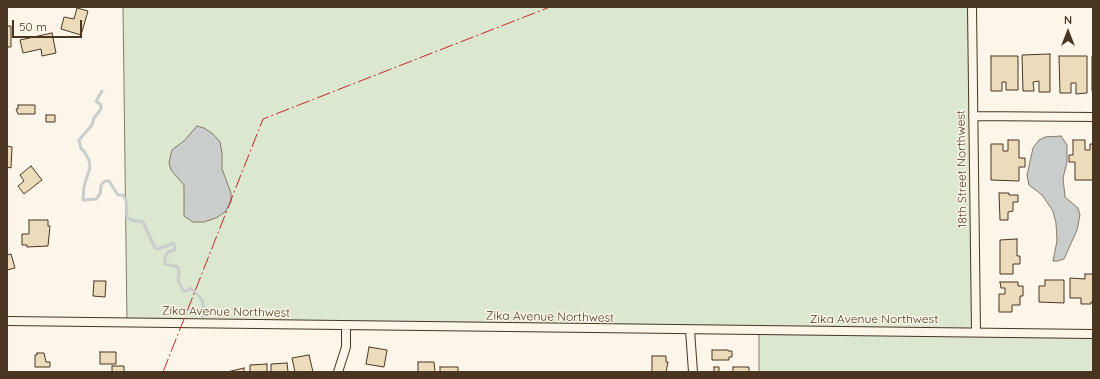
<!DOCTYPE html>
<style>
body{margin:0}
#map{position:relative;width:1100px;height:379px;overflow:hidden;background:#fbf6e9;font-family:Quicksand,sans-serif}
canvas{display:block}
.frame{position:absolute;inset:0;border:8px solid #4a3520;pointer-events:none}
.north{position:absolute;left:1048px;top:12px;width:40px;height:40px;-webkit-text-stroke:3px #fbf6e9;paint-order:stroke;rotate:0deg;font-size:11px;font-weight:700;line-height:16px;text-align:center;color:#4a3520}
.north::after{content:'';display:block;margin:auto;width:14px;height:18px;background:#4a3520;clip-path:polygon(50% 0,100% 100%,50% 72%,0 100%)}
.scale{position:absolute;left:12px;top:20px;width:70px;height:18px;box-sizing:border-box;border:2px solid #4a3520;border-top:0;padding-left:5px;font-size:12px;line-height:14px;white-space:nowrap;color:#4a3520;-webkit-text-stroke:3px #fbf6e9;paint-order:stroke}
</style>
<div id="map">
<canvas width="1100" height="379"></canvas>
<div class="frame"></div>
<div class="north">N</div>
<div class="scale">50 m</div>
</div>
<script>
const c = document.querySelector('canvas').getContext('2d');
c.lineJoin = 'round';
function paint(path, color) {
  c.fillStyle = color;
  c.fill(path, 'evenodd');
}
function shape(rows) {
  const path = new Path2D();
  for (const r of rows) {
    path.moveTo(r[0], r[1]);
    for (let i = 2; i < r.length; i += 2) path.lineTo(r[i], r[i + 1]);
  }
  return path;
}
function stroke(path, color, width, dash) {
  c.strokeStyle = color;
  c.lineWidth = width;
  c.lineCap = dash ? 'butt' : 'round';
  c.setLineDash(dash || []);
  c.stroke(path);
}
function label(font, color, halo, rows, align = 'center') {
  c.font = font + ' Quicksand,sans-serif';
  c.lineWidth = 3;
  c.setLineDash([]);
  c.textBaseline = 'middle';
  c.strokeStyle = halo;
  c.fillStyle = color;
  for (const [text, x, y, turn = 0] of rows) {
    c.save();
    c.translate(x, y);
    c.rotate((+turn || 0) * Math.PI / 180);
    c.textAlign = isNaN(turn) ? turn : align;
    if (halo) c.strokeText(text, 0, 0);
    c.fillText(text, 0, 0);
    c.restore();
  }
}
const green = shape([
 [123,7,972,7,976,331,1093,336,1093,372,759,372,759,331,127,323,123,7]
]);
const water = shape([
 [197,126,204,128,213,134,220,142,222,153,222,169,231,193,231,202,225,212,216,218,204,222,193,222,184,216,184,185,171,170,169,163,172,150,185,140,197,126],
 [1061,136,1067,145,1067,162,1063,178,1065,197,1078,208,1080,215,1077,230,1064,259,1058,261,1053,261,1057,241,1056,223,1053,211,1042,195,1029,185,1027,175,1033,148,1039,140,1045,137,1061,136]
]);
const stream = shape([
 [102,91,96,101,101,105,101,109,94,118,92,125,79,140,81,149,84,151,89,160,90,168,84,186,83,200,96,199,100,194,101,185,105,181,109,181,118,195,123,195,126,200,127,217,131,220,143,222,155,248,158,249,174,243,175,250,168,252,165,257,165,264,178,267,179,273,178,280,183,291,187,291,190,288,199,296,203,302,203,316]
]);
const building = shape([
 [77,8,88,11,81,35,61,29,64,17,74,19,77,8],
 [7,26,11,26,11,47,7,47,7,26],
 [52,33,56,53,42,56,41,49,23,53,20,40,52,33],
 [1050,54,1050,92,1039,92,1039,81,1033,82,1034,91,1023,91,1022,55,1050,54],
 [991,56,1018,56,1018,90,1006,90,1006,82,1002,82,1002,91,991,91,991,56],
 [1059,56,1087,56,1087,93,1076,94,1076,83,1071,83,1071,93,1060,93,1059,56],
 [1092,57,1093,57,1093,91,1092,91,1092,57],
 [18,105,35,105,35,114,18,114,16,109,18,109,18,105],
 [46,115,55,115,55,122,46,122,46,115],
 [1008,140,1019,140,1019,158,1025,158,1025,167,1019,167,1019,181,991,180,991,144,1003,144,1003,151,1008,151,1008,140],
 [1073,140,1085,140,1085,150,1090,150,1090,144,1093,144,1093,180,1075,180,1075,162,1069,162,1069,155,1073,155,1073,140],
 [7,146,12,147,11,168,7,167,7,146],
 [31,166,42,180,24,194,18,186,24,181,20,175,31,166],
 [999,193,1009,193,1009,195,1018,195,1018,202,1013,202,1013,211,1008,212,1008,220,1000,220,999,193],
 [29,220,48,220,48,226,50,226,48,246,27,247,27,245,22,245,22,234,29,234,29,220],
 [1017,239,1017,256,1020,256,1020,264,1013,264,1013,274,1000,274,1000,240,1017,239],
 [7,254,7,255,11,254,15,268,7,270,7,254],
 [1085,274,1093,274,1093,302,1091,302,1091,304,1081,304,1081,298,1070,298,1070,278,1085,279,1085,274],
 [1045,280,1064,280,1064,303,1039,302,1039,286,1045,286,1045,280],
 [94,281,106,281,105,297,93,296,94,281],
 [1000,282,1018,282,1018,286,1023,286,1023,296,1020,296,1020,305,1012,305,1012,312,999,312,999,294,1005,294,1005,288,1001,288,1000,282],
 [369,347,387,350,384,367,366,364,369,347],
 [712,350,728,350,728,351,732,351,732,357,729,357,729,360,712,360,712,350],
 [100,352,116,352,116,364,100,364,100,352],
 [37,353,44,353,46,362,50,362,50,367,35,367,35,355,37,355,37,353],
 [309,355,313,372,295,372,292,358,309,355],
 [652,356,666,356,666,362,668,362,666,372,652,372,652,356],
 [418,362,434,362,435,372,418,372,418,362],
 [287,363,288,372,271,372,271,364,287,363],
 [267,364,267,372,250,372,250,365,267,364],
 [112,366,124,366,124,372,112,372,112,366],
 [440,367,458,367,458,372,440,372,440,367],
 [714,367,719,367,719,372,714,372,714,367],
 [733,367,749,367,749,372,733,372,733,367],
 [244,368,244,372,227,372,244,368]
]);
const street = shape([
 [972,7,976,332],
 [973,116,1093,117],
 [7,321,1093,334],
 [690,330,693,372],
 [338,372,346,347,346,326]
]);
const power = shape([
 [163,372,263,119,550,7]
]);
const streetNames = [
 ["18th Street Northwest",962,169,-91],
 ["Zika Avenue Northwest",226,312,1],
 ["Zika Avenue Northwest",550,317,1],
 ["Zika Avenue Northwest",874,319]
];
paint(green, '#dce7d0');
stroke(green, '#887966', 1);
paint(water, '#c9cecd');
stroke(water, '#887966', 1);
stroke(stream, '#c9cecd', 3);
paint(building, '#ecdcbc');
stroke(building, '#4a3520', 1);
stroke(street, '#4a3520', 10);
stroke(street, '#fbf6e9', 8);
stroke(power, '#c62828', 1, [14, 3, 2, 3]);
label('12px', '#4a3520', '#fbf6e9', streetNames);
</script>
